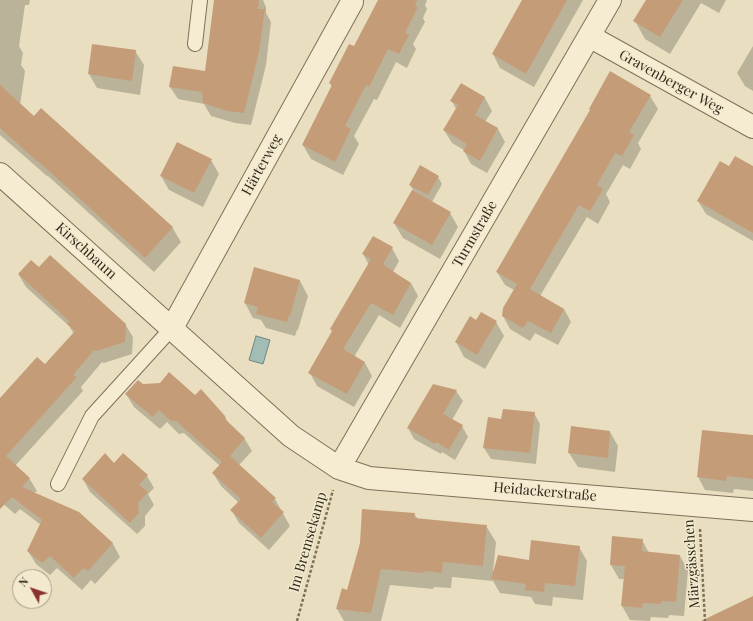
<!DOCTYPE html>
<meta charset="utf-8">
<style>
body{margin:0}
#map{position:relative;width:753px;height:621px;overflow:hidden;background:#e9dfc0;font-family:"Playfair Display",serif}
canvas{display:block}
.north{position:absolute;left:12px;top:569px;width:40px;height:40px;box-sizing:border-box;background:#f2e9ce;border:1px solid #a59c87;border-radius:50%;rotate:310deg;font-size:11px;font-weight:700;line-height:16px;text-align:center;color:#31281c}
.north::after{content:'';display:block;margin:auto;width:14px;height:18px;background:#8b322e;clip-path:polygon(50% 0,100% 100%,50% 72%,0 100%)}
</style>
<div id="map">
<canvas width="753" height="621"></canvas>
<div class="north">N</div>
</div>
<script>
const c = document.querySelector('canvas').getContext('2d');
c.lineJoin = 'round';
function paint(path, color) {
  c.fillStyle = color;
  c.fill(path, 'evenodd');
}
function shape(rows) {
  const path = new Path2D();
  for (const r of rows) {
    path.moveTo(r[0], r[1]);
    for (let i = 2; i < r.length; i += 2) path.lineTo(r[i], r[i + 1]);
  }
  return path;
}
function stroke(path, color, width, dash) {
  c.strokeStyle = color;
  c.lineWidth = width;
  c.lineCap = dash ? 'butt' : 'round';
  c.setLineDash(dash || []);
  c.stroke(path);
}
function label(font, color, halo, rows, align = 'center') {
  c.font = font + ' "Playfair Display",serif';
  c.lineWidth = 3;
  c.setLineDash([]);
  c.textBaseline = 'middle';
  c.strokeStyle = halo;
  c.fillStyle = color;
  for (const [text, x, y, turn = 0] of rows) {
    c.save();
    c.translate(x, y);
    c.rotate((+turn || 0) * Math.PI / 180);
    c.textAlign = isNaN(turn) ? turn : align;
    if (halo) c.strokeText(text, 0, 0);
    c.fillText(text, 0, 0);
    c.restore();
  }
}
const water = shape([
 [256,336,270,340,263,364,249,360,256,336]
]);
const shadow = shape([
 [0,0,30,0,29,5,25,5,19,46,23,53,21,65,25,71,20,105,34,117,172,227,181,242,154,272,48,176,47,176,0,135],
 [215,0,263,0,266,7,266,13,271,22,266,65,251,125,235,123,211,116,204,104,178,99,170,87,206,72],
 [379,0,427,0,425,5,427,9,423,18,425,22,413,44,416,49,407,68,396,62,377,100,374,99,354,136,359,144,343,175,311,159,303,145,332,87,330,83,354,48],
 [523,0,583,0,534,87,500,68,493,54],
 [647,0,726,0,719,13,701,3,670,54,645,39,635,21],
 [753,46,753,91,745,86,737,73],
 [135,51,144,65,140,95,97,88,89,74],
 [461,85,485,98,492,111,485,122,498,129,505,142,487,173,471,164,464,151,464,150,452,143,444,130,456,109,452,101],
 [650,96,658,109,638,143,641,149,630,169,623,165,606,194,610,202,598,224,587,217,540,296,564,309,571,322,558,345,535,333,530,341,510,329,503,316,514,290,505,285,497,272],
 [211,160,219,174,203,207,169,190,161,176],
 [729,167,753,167,753,241,706,214,698,201],
 [438,177,442,184,432,202,450,213,458,227,440,259,403,238,394,223,413,190,410,185],
 [392,248,399,261,393,272,411,283,418,296,400,328,379,315,354,357,365,363,372,376,354,407,317,386,310,373,369,265,363,254],
 [39,269,125,324,133,337,132,354,104,363,102,362,81,387,83,391,15,466,29,478,37,491,34,493,78,513,113,544,120,557,95,584,91,580,82,590,57,568,50,575,36,564,28,551,41,525,20,509,15,514,0,501,0,400,45,366,74,334,69,326,26,287,19,275],
 [255,269,300,281,308,296,298,330,297,330,295,336,266,328,261,320,253,318,245,303],
 [476,321,496,322,504,336,485,369,464,357,456,342],
 [143,385,195,396,225,417,229,424,244,438,252,451,239,465,275,499,290,526,269,550,239,523,232,511,239,503,221,486,213,473,220,466,184,433,179,434,167,422,160,429,134,407,126,394],
 [456,391,463,401,452,420,462,426,468,437,455,460,442,452,441,454,414,439,408,428],
 [534,413,540,424,536,464,491,459,484,448,502,420],
 [610,432,618,446,615,472,578,467,569,453],
 [753,436,753,491,734,489,733,493,705,490,698,477],
 [123,455,147,476,154,488,148,494,154,505,145,516,145,526,137,534,90,492,83,479,114,464],
 [414,514,418,519,486,526,496,542,493,571,579,547,587,561,583,600,553,597,552,606,535,604,531,597,500,593,493,581,452,577,451,588,434,587,433,589,390,585,381,621,344,621,337,609,348,591],
 [642,540,649,553,680,556,688,570,684,616,669,615,668,618,651,617,650,621,630,620,622,606,624,579,619,579,611,565]
]);
const building = shape([
 [214,0,259,0,258,9,265,9,259,52,244,113,227,111,203,103,202,92,169,87,173,66,205,71],
 [378,0,417,0,415,6,418,7,405,33,409,35,399,54,388,49,369,87,366,85,345,126,351,129,335,162,302,145,332,85,329,83,349,44,354,46],
 [522,0,567,0,526,74,492,54],
 [646,0,683,0,660,37,633,21],
 [92,44,136,50,132,81,88,74],
 [610,71,651,95,629,132,634,135,622,156,615,153,597,185,603,189,590,211,579,205,530,289,564,309,551,333,528,321,523,328,502,316,503,308,517,284,496,272,590,110,589,109],
 [461,83,485,97,475,115,498,128,480,161,463,151,467,144,443,130,458,105,450,101],
 [0,85,34,116,41,108,173,227,145,258,39,162,38,162,0,128],
 [177,142,212,159,194,193,160,176],
 [735,156,753,166,753,233,697,201,720,161,729,166],
 [420,165,439,176,428,195,409,185],
 [412,190,451,212,432,245,393,223],
 [373,236,393,247,383,264,397,274,411,283,393,315,371,303,343,349,365,362,347,394,308,373,332,331,330,329,371,259,362,254],
 [50,255,126,324,125,342,96,351,94,350,73,375,77,377,6,456,30,478,22,487,79,512,113,543,88,571,83,568,74,578,50,556,42,563,27,551,42,520,12,497,0,509,0,398,37,357,45,364,75,331,67,324,69,321,18,274,31,260,39,267],
 [254,267,300,280,290,316,289,316,287,322,256,314,258,307,244,303],
 [481,312,497,321,477,355,455,342,470,316,476,320],
 [169,372,195,395,201,389,225,416,226,420,245,438,230,456,276,498,272,502,284,512,261,538,230,510,241,499,212,473,222,462,176,421,171,421,159,410,153,417,125,394,138,380,143,384,160,383],
 [433,384,457,390,443,414,463,425,449,450,436,442,435,444,407,428],
 [503,409,535,412,530,453,483,448,488,417,501,419],
 [571,426,610,431,608,458,568,453],
 [702,430,753,435,753,479,727,476,726,481,697,477],
 [105,453,114,463,123,453,148,475,139,485,148,492,138,503,139,513,130,523,82,479],
 [362,509,415,513,414,518,487,525,483,566,443,562,442,573,425,571,424,573,381,569,371,613,336,609,342,588,347,590,360,543],
 [612,536,643,539,642,551,680,555,676,602,661,601,661,604,643,603,642,608,621,606,625,566,610,565],
 [531,540,580,546,575,586,545,583,544,592,525,590,526,584,491,579,498,555,529,560],
 [753,596,753,621,701,621]
]);
const path = shape([
 [700,529,705,621],
 [297,621,333,490]
]);
const lane = shape([
 [195,44,200,0],
 [58,484,92,416,172,328]
]);
const street = shape([
 [589,36,753,127],
 [0,174,291,436,339,468,369,478,753,510],
 [172,328,352,2],
 [339,468,610,0]
]);
const streetNames = [
 ["Gravenberger Weg",671,82,29],
 ["Härterweg",262,165,-61],
 ["Turmstraße",475,234,-60],
 ["Kirschbaum",86,251,42],
 ["Heidackerstraße",545,492,5],
 ["Im Bremsekamp",308,542,-74],
 ["Märzgässchen",692,564,-94]
];
paint(water, '#a2bcb6');
stroke(water, '#6b8882', 1);
paint(shadow, '#0003');
paint(building, '#c59c78');
stroke(lane, '#817059', 16);
stroke(street, '#817059', 24);
stroke(path, '#817059', 2.5, [3, 2]);
stroke(lane, '#f5ecd2', 14);
stroke(street, '#f5ecd2', 22);
label('14px', '#31281c', '#f2e9ce', streetNames);
</script>
